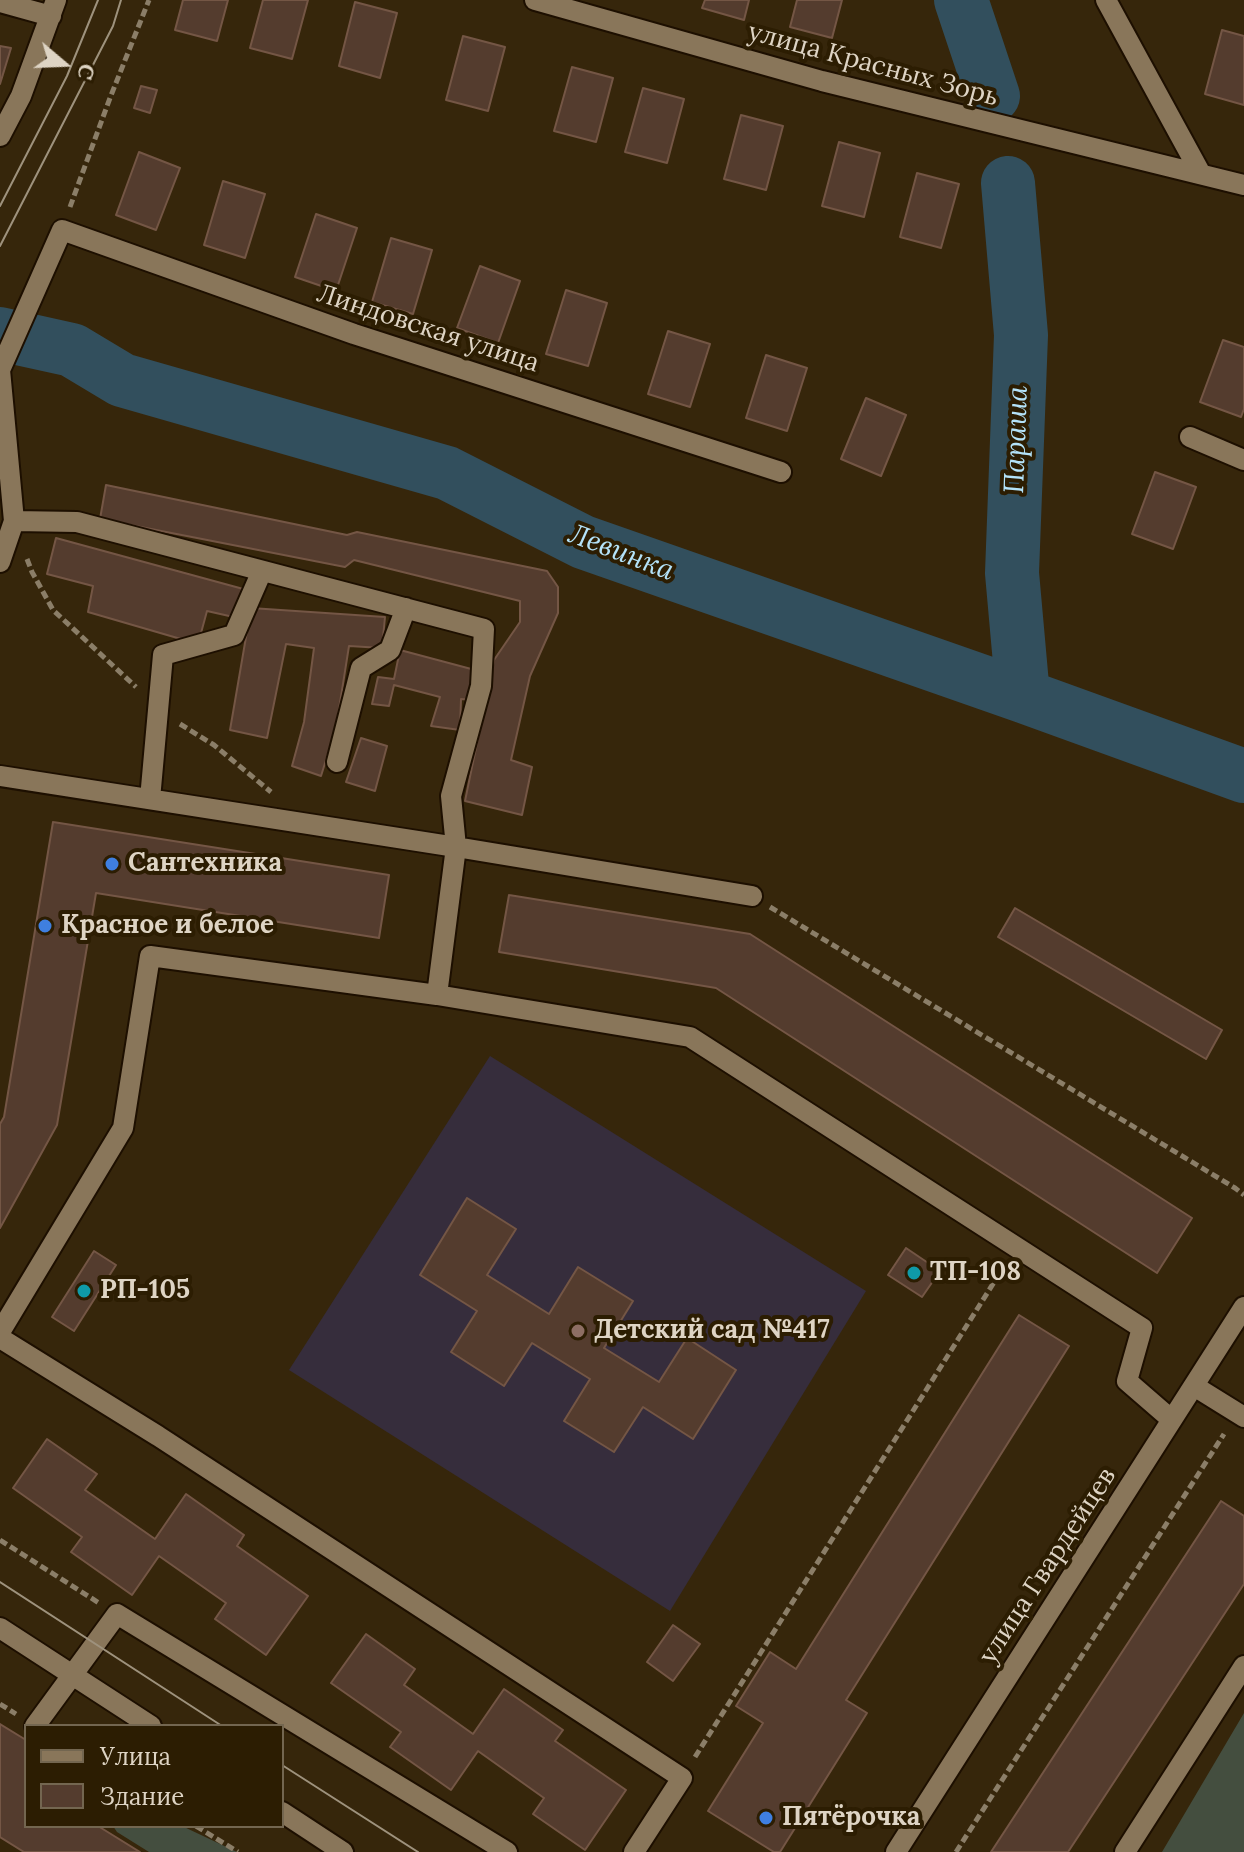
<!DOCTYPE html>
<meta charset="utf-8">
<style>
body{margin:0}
#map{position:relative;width:1244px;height:1852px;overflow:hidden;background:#36260b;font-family:Lora,serif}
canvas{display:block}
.legend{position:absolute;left:24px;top:1724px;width:260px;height:104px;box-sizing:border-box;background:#2c1d02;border:2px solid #736650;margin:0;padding:10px 14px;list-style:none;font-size:24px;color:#ded4c4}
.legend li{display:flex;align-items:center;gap:16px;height:40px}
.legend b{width:40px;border:2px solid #736650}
.north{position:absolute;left:24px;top:24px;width:80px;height:80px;-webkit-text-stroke:6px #2c1d02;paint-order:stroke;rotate:109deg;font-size:22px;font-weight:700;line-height:32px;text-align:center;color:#ded4c4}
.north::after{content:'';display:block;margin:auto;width:28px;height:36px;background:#ded4c4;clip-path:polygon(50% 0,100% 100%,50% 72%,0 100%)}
</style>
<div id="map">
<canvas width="1244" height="1852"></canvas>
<ul class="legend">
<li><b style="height:10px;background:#89765a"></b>Улица</li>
<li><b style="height:22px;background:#543c2e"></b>Здание</li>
</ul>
<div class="north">С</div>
</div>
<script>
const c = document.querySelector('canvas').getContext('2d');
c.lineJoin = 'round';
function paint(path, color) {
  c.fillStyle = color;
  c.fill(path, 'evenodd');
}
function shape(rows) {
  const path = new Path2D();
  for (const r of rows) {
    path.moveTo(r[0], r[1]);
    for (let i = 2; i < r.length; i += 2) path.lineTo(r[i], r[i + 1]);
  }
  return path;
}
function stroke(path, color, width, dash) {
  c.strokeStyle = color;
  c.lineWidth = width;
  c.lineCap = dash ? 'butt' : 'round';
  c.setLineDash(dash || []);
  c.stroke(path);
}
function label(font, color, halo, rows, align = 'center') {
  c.font = font + ' Lora,serif';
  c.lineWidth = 8;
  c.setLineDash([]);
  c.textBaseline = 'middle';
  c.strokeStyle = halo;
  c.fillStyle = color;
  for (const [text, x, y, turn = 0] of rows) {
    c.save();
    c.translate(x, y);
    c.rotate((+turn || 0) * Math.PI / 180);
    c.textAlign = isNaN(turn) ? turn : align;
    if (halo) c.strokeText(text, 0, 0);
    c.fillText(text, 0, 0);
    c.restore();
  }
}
const education = shape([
 [490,1056,866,1291,670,1611,289,1370]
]);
const green = shape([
 [1244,1713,1244,1852,1162,1852],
 [113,1826,182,1826,237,1852,149,1852,117,1832]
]);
const river = shape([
 [961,0,993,96],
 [1008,183,1021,335,1012,573,1023,696],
 [0,334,72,350,122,380,447,473,583,542,1023,696,1244,776]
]);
const building = shape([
 [183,0,228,0,217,41,175,30,183,0],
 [263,0,308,0,292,59,250,48,263,0],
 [705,0,749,0,744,20,702,8,705,0],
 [797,0,842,0,832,38,790,27,797,0],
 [355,2,397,13,380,78,339,66,355,2],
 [1222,30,1244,36,1244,105,1205,94,1222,30],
 [463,36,505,47,488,111,446,100,463,36],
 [0,46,11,48,0,84,0,46],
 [572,67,613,78,596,142,554,131,572,67],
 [141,86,157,90,150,113,134,108,141,86],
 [643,88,684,99,667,163,625,152,643,88],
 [741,115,783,126,766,190,724,179,741,115],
 [839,142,880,153,864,217,822,206,839,142],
 [139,152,180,168,156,230,116,215,139,152],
 [917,173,959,184,941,248,900,237,917,173],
 [223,181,265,194,245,258,204,245,223,181],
 [316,214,357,228,336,291,295,277,316,214],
 [391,238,432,250,413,314,372,302,391,238],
 [480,266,520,281,498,343,457,328,480,266],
 [566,290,607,303,588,366,546,354,566,290],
 [668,331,710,344,690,407,648,394,668,331],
 [1223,340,1244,347,1244,409,1241,417,1200,402,1223,340],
 [766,355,807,368,787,431,746,418,766,355],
 [866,398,906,415,881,476,841,459,866,398],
 [1155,472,1196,487,1173,549,1132,534,1155,472],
 [106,485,347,535,357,532,547,571,558,587,558,613,530,676,511,760,532,767,522,815,465,801,494,660,520,622,520,601,354,560,345,567,100,519,106,485],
 [56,538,247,590,238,618,207,611,198,644,88,612,93,586,47,574,56,538],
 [251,608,385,617,382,648,349,646,336,728,321,776,292,766,304,722,314,648,286,644,267,738,230,730,251,608],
 [400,650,475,670,471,700,461,699,460,730,431,726,440,697,394,685,389,706,372,704,378,677,394,679,400,650],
 [361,738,387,746,375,791,346,782,361,738],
 [53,822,389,875,379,938,96,893,57,1125,0,1228,0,1124,4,1117,53,822],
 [509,895,750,934,1192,1218,1157,1273,716,988,499,952,509,895],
 [1015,908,1222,1030,1206,1059,998,937,1015,908],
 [467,1198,516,1229,487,1275,549,1314,578,1267,633,1301,604,1348,659,1382,687,1338,736,1370,693,1439,643,1407,614,1452,564,1421,590,1379,532,1343,504,1386,451,1352,477,1311,420,1275,467,1198],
 [906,1248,940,1271,922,1297,888,1275,906,1248],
 [94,1251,116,1265,74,1331,52,1317,94,1251],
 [1019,1315,1069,1346,846,1700,867,1713,780,1852,774,1852,708,1811,763,1723,736,1706,770,1652,796,1669,1019,1315],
 [47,1439,97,1474,85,1490,155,1539,186,1494,244,1535,237,1546,308,1596,266,1655,215,1619,226,1603,159,1556,132,1595,71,1552,82,1537,13,1488,47,1439],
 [1221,1501,1244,1516,1244,1584,1068,1852,991,1852,1221,1501],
 [673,1625,700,1644,673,1681,647,1662,673,1625],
 [366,1634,415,1669,404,1685,473,1734,504,1689,563,1730,555,1741,626,1790,585,1850,533,1814,544,1798,478,1751,451,1790,390,1747,401,1732,331,1683,366,1634],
 [0,1724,26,1740,26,1826,98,1826,140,1852,24,1852,0,1837,0,1724]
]);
const path = shape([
 [70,207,110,98,149,0],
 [27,559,32,572,53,610,136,687],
 [180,724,214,745,271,792],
 [770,907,1235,1188,1244,1195],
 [0,1540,99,1603],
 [0,1704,16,1714],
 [695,1757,1003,1268],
 [196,1826,238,1852],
 [956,1852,1224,1434]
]);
const minor = shape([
 [535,0,822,81,1244,185],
 [1106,0,1201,174],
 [0,2,51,16],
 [0,136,21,96,56,0],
 [1190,437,1244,460],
 [14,521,77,522,484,629,481,686,451,796,456,847,752,896],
 [0,562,14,521,0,370,62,230,354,334,781,472],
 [337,762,361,668,390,650,406,608],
 [0,776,456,847,437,995],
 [150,799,163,655,234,635,262,571],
 [0,1332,123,1128,150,956,437,995,690,1037,1142,1328,1127,1381,1172,1420],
 [0,1338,158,1436,682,1778,634,1852],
 [1194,1386,1244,1417],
 [0,1628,151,1726],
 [35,1726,117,1614,507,1852],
 [282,1812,343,1852],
 [896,1852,1244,1307],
 [1125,1852,1244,1666]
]);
const tram = shape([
 [0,206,67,76,98,0],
 [0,246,113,26,121,0],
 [0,1582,222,1726],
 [282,1765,418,1852]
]);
const markers = [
 [112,864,8,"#3f7fe0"],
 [45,926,8,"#3f7fe0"],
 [914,1273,8,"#0f9aa8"],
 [84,1291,8,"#0f9aa8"],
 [578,1331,8,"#8d6e63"],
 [766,1818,8,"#3f7fe0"]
];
const streetNames = [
 ["улица Красных Зорь",873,65,15],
 ["Линдовская улица",428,329,18],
 ["улица Гвардейцев",1048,1566,-57]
];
const poiNames = [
 ["Сантехника",128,864],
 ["Красное и белое",61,926],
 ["ТП-108",930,1273],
 ["РП-105",100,1291],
 ["Детский сад №417",594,1331],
 ["Пятёрочка",782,1818]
];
const waterNames = [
 ["Параша",1017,440,-88],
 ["Левинка",621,553,21]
];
paint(education, '#362d3c');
paint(green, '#444e3f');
stroke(river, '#324f5d', 54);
paint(building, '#543c2e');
stroke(building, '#745645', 2);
stroke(minor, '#1d0f00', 24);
stroke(path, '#8b7e68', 5, [8, 4]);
stroke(minor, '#89765a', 20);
stroke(tram, '#9e927d', 2);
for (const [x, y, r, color] of markers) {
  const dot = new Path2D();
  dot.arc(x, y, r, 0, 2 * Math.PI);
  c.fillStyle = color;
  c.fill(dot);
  stroke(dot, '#2c1d02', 3);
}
label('26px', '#ded4c4', '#2c1d02', streetNames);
label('bold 26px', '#ded4c4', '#2c1d02', poiNames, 'left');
label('italic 28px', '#b4e3f9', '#2c1d02', waterNames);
</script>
